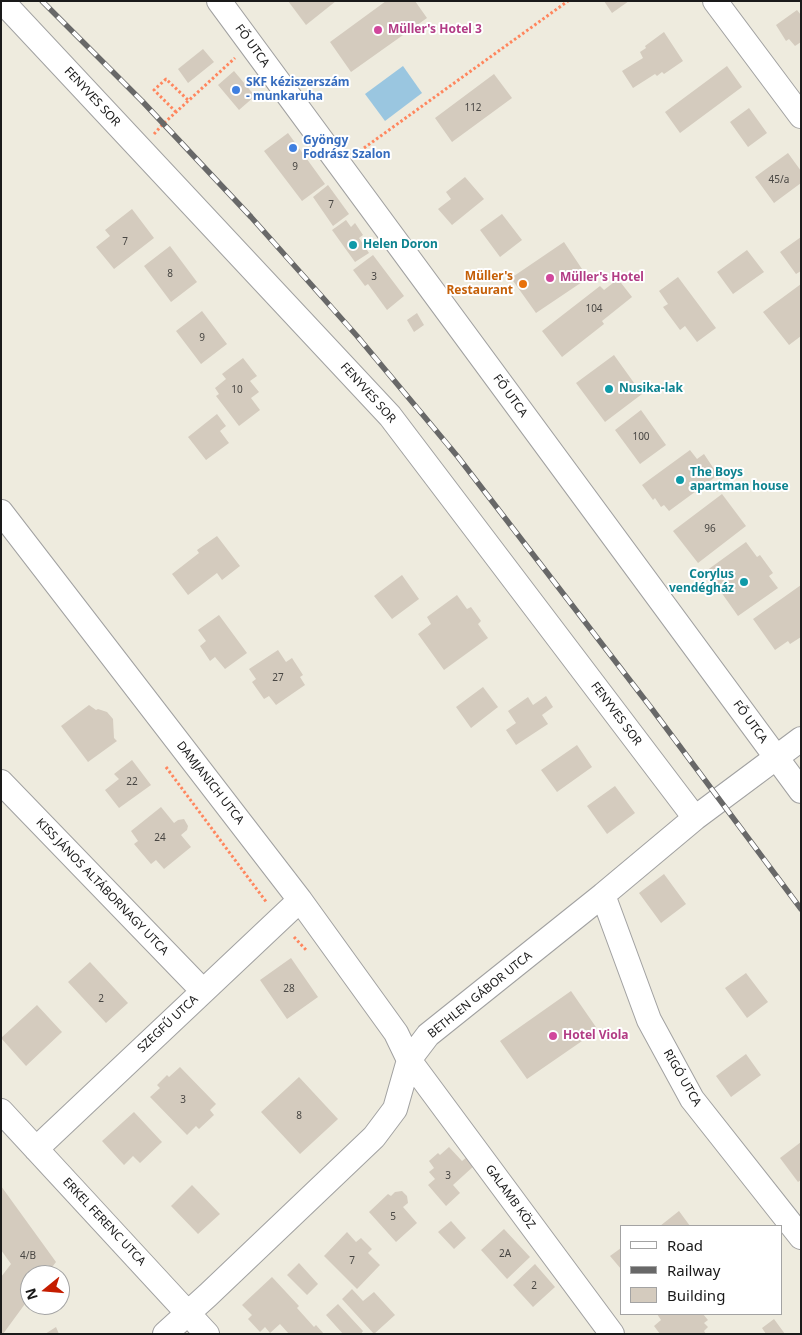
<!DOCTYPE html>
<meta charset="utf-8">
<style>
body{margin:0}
#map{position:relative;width:802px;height:1335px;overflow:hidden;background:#eeebde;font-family:"Noto Sans",sans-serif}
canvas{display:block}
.frame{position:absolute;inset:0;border:2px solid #1a1a1a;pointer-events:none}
.legend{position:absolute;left:620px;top:1225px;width:162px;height:90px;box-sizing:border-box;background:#fff;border:1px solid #a3a3a3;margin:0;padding:6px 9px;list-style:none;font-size:15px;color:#1a1a1a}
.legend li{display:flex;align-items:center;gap:10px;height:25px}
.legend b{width:25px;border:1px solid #a3a3a3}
.north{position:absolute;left:20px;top:1265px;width:50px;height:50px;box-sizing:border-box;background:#fff;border:1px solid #a3a3a3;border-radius:50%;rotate:253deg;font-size:14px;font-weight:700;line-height:20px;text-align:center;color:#1a1a1a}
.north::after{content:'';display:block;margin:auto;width:18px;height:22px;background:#c51d00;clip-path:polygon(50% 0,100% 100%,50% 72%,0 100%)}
</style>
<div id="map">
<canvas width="802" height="1335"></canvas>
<div class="frame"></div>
<ul class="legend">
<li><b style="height:6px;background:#fff"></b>Road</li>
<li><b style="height:6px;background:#686868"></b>Railway</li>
<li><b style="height:14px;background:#d4cbbe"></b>Building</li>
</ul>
<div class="north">N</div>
</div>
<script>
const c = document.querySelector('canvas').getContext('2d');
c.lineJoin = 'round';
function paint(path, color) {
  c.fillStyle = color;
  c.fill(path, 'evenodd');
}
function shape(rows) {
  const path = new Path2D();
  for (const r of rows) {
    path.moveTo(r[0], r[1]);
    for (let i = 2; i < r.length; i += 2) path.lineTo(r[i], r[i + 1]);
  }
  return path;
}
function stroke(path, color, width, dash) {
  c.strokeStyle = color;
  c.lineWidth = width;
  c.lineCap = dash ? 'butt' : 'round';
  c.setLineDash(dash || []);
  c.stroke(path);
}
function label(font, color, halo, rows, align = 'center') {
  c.font = font + ' "Noto Sans",sans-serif';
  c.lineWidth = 4;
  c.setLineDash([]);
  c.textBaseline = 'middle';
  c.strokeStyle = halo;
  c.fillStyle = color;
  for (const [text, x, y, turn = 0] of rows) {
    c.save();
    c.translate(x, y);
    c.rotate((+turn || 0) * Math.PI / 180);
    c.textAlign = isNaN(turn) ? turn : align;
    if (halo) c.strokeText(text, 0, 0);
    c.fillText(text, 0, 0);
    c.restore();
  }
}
const water = shape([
 [403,66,422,93,385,121,365,94]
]);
const building = shape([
 [288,1,336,1,306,25],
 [386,1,415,1,427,18,351,72,330,42],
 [604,1,629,1,612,13],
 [797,10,801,15,801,42,795,46,789,39,786,41,776,25],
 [664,32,683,61,664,74,662,72,657,76,655,74,633,88,622,71,643,58,640,52,646,48,645,46],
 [203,49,214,62,188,83,178,69],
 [727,66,742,87,680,133,665,112],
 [234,71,255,96,239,110,218,85],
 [494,74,512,98,452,142,435,118],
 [749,108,767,133,748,147,730,122],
 [288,133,325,184,302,201,264,151],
 [788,153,801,171,801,183,774,203,755,177],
 [465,177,484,199,452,225,438,209,451,199,446,192],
 [328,185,349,214,333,226,313,197],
 [132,209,154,238,114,269,96,247,110,236,105,230],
 [502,214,522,240,500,257,480,230],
 [346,220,351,227,355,223,363,235,359,238,369,253,355,262,332,230],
 [801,237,801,271,796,274,780,252],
 [564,242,588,278,536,313,511,278],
 [170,246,197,282,171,302,144,266],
 [747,250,764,272,733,294,717,272],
 [373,255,404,296,387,310,368,284,365,286,353,270],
 [678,277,716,328,697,342,685,326,680,330,663,307,668,304,659,291],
 [618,279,632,297,602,321,604,324,562,357,542,331,600,286,604,290],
 [801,284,801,336,789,345,763,312],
 [202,311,227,344,201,364,176,331],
 [417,313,424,325,414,332,407,320],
 [614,355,642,394,605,422,576,383],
 [243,358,257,376,250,381,259,392,251,398,260,410,239,426,216,396,219,394,215,388,226,379,222,374],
 [641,410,666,445,640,464,615,430],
 [217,414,226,426,220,431,229,443,206,460,188,437],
 [690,450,697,459,704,454,718,475,669,511,664,505,661,507,655,498,653,500,642,485],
 [722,494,746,526,698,563,673,531],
 [217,536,240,566,222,580,217,573,188,595,172,574,199,553,197,550],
 [746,542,757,557,760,555,773,573,769,576,778,588,738,616,706,571],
 [402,575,419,599,392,619,374,596],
 [801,585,801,637,790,644,788,641,775,650,753,619],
 [457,595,467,609,471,607,481,621,478,624,488,638,444,670,418,634,431,624,427,617],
 [219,615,247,653,225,669,215,657,210,661,200,646,206,641,198,630],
 [278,650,286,662,292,658,303,675,300,677,305,685,276,705,269,696,264,699,252,682,256,679,249,669],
 [483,687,498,707,471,728,456,707],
 [546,696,553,707,542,715,548,724,516,745,506,730,516,723,508,711,528,697,533,705],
 [89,705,96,710,98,709,107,712,113,719,114,738,117,741,88,762,61,726],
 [577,745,592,767,557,792,541,770],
 [132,760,151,785,119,808,105,790,119,779,114,774],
 [615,786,635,813,607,834,587,806],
 [161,807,174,823,178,820,184,819,188,826,187,830,181,835,191,847,164,869,156,860,151,864,134,844,138,841,131,831],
 [664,874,686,904,661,923,639,893],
 [291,958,318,997,287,1019,260,980],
 [90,962,128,1003,106,1023,68,982],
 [746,973,768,1002,747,1018,725,988],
 [571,991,598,1030,527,1079,500,1041],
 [37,1005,62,1032,26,1066,1,1038],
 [746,1054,761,1075,731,1097,716,1076],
 [180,1067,216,1104,210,1110,214,1115,199,1129,196,1126,187,1135,150,1097,160,1088,157,1085,167,1075,169,1077],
 [299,1077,338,1119,300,1154,261,1112],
 [134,1112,162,1142,140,1163,133,1156,124,1165,102,1141],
 [801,1142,801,1180,798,1182,780,1158],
 [449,1147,462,1161,467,1157,475,1165,453,1185,460,1193,446,1206,428,1185,435,1179,429,1172,434,1168,429,1161,438,1153,440,1155],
 [192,1185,220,1214,198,1234,171,1206],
 [1,1186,56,1262,46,1275,30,1275,30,1297,3,1334,1,1334,1,1277,11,1264,1,1250],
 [402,1191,407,1196,408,1203,403,1207,417,1223,396,1242,369,1212,388,1194,391,1196,395,1192],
 [679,1211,690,1226,660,1226],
 [451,1221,466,1238,454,1249,438,1232],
 [504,1229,530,1257,507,1279,481,1250],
 [347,1232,356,1242,361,1238,372,1249,368,1253,380,1265,357,1289,324,1256],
 [621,1248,621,1269,610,1256],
 [299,1263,318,1284,307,1295,287,1275],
 [535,1264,555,1287,533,1307,513,1285],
 [272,1277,299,1306,297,1308,314,1327,316,1325,324,1334,289,1334,280,1324,270,1333,265,1327,260,1332,248,1319,252,1315,242,1305],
 [352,1289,363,1301,374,1292,395,1315,374,1334,342,1299],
 [338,1304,363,1331,361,1334,343,1334,326,1315],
 [657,1314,703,1314,708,1320,704,1323,708,1327,704,1331,706,1334,660,1334,654,1326,661,1320],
 [774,1319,785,1334,766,1334,762,1328],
 [56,1327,59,1334,45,1334]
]);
const path = shape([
 [176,112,154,90,166,79,188,100],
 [154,134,163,124,235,58],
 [364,148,568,1],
 [166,767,267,903],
 [294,937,307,951]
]);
const minor = shape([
 [2,1,390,416,695,818],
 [219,1,801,791],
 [715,1,801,116],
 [1,512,300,900,396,1033,409,1060,612,1334],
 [1,782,203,991],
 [603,895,649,1020,692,1099,801,1237],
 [1,1111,207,1334],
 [36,1149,300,900],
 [165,1334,208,1295,374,1137,395,1109,409,1060,428,1035,603,895,695,818,801,739]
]);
const rail = shape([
 [42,1,142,101,251,217,357,336,458,457,652,709,801,909]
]);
const markers = [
 [378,30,5,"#d1479c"],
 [236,90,5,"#3f7fe0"],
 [293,148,5,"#3f7fe0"],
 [353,245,5,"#0f9aa8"],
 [550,278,5,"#d1479c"],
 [523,284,5,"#e8710a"],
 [609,389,5,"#0f9aa8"],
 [680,480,5,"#0f9aa8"],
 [744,582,5,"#0f9aa8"],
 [553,1036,5,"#d1479c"]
];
const numberNames = [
 ["112",473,108],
 ["9",295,167],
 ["45/a",779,180],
 ["7",331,205],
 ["7",125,242],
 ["8",170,274],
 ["3",374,277],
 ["104",594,309],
 ["9",202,338],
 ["10",237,390],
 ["100",641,437],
 ["96",710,529],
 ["27",278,678],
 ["22",132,782],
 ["24",160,838],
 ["28",289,989],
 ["2",101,999],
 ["3",183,1100],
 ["8",299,1116],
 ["3",448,1176],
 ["5",393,1217],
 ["2A",505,1254],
 ["4/B",28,1256],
 ["7",352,1261],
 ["2",534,1286]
];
const hotelNames = [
 ["Müller's Hotel 3",388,30],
 ["Müller's Hotel",560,278],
 ["Hotel Viola",563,1036]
];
const streetNames = [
 ["FŐ UTCA",252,46,54],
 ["FENYVES SOR",92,97,47],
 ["FENYVES SOR",368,393,48],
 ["FŐ UTCA",510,396,54],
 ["FENYVES SOR",616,714,53],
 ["FŐ UTCA",750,722,54],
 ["DAMJANICH UTCA",210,783,52],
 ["KISS JÁNOS ALTÁBORNAGY UTCA",102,887,46],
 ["BETHLEN GÁBOR UTCA",480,995,-39],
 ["SZEGFŰ UTCA",168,1024,-43],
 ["RIGÓ UTCA",682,1078,60],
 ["GALAMB KÖZ",510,1197,54],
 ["ERKEL FERENC UTCA",104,1222,47]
];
const shopNames = [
 ["SKF kéziszerszám",246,83],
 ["- munkaruha",246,97],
 ["Gyöngy",303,141],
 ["Fodrász Szalon",303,155]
];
const cultureNames = [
 ["Helen Doron",363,245],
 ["Nusika-lak",619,389],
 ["The Boys",690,473],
 ["apartman house",690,487],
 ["Corylus",734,575,"right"],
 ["vendégház",734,589,"right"]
];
const foodNames = [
 ["Müller's",513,277],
 ["Restaurant",513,291]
];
paint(water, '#9ac6e0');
paint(building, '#d4cbbe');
stroke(minor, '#a1a1a1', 26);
stroke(path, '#ff865e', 3, [2.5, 2.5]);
stroke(minor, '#fff', 24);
stroke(rail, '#686868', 5.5);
stroke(rail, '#fff', 4, [11]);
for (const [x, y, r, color] of markers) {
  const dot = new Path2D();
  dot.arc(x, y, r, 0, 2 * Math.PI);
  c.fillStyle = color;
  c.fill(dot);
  stroke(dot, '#fff', 2);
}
label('10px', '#484643', null, numberNames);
label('bold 12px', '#b23c85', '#fff', hotelNames, 'left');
label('12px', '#1a1a1a', '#fff', streetNames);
label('bold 12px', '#366cbe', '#fff', shopNames, 'left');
label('bold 12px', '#0d838f', '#fff', cultureNames, 'left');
label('bold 12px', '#c56008', '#fff', foodNames, 'right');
</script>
